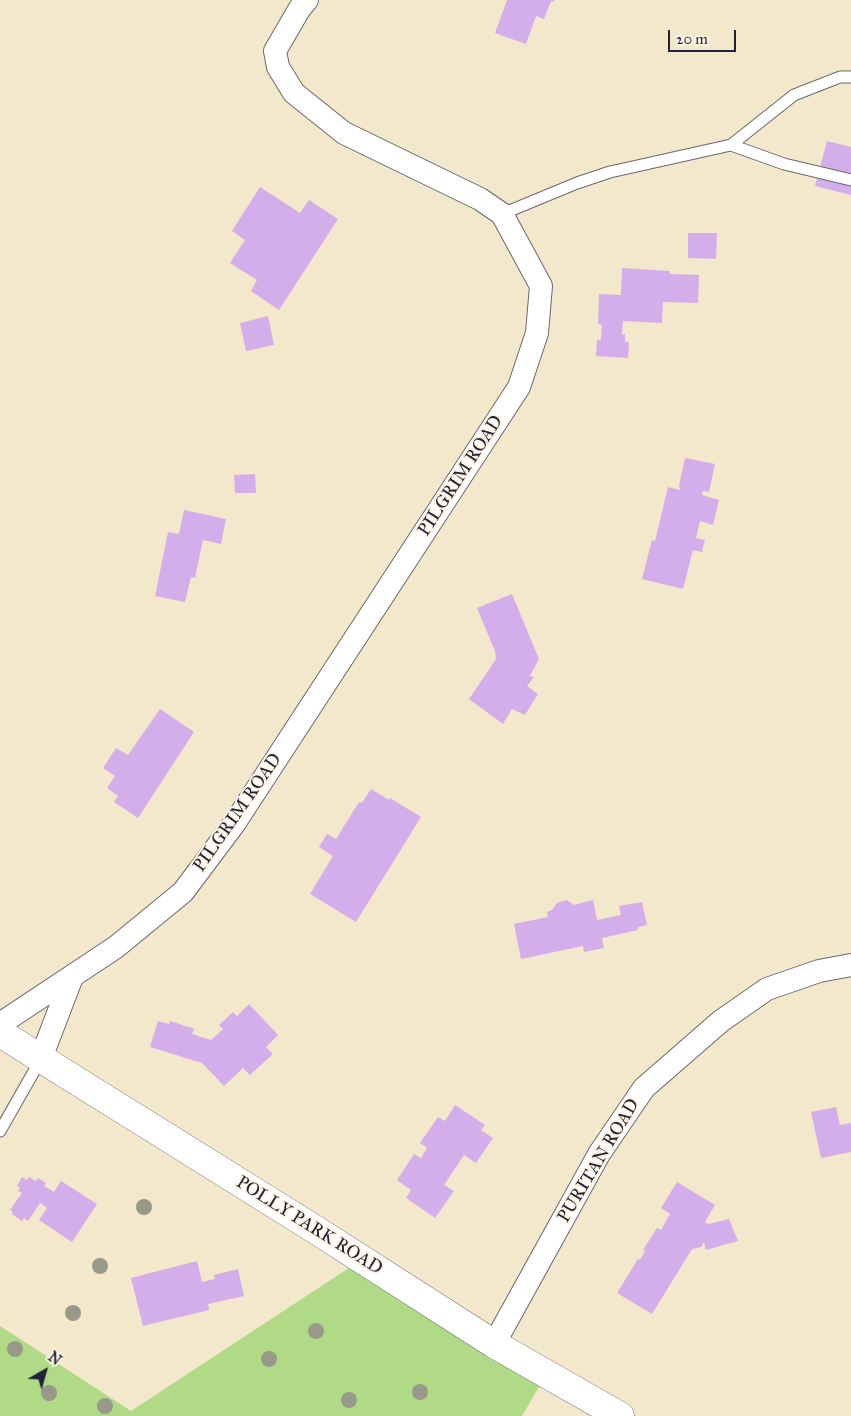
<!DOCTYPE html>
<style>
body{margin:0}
#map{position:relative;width:851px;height:1416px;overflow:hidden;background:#f3e7cc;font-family:"IM FELL Great Primer",serif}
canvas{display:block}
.north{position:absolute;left:20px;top:1346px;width:50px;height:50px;-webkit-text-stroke:4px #fcf5e5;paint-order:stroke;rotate:38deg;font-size:14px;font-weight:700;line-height:20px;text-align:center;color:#22223b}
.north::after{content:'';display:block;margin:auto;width:18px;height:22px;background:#22223b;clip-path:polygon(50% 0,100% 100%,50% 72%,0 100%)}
.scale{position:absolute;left:668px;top:30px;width:68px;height:22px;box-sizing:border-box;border:2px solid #22223b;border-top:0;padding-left:6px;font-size:15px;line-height:18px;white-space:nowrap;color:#22223b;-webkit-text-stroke:4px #fcf5e5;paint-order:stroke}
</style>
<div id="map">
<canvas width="851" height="1416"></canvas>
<div class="north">N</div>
<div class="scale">20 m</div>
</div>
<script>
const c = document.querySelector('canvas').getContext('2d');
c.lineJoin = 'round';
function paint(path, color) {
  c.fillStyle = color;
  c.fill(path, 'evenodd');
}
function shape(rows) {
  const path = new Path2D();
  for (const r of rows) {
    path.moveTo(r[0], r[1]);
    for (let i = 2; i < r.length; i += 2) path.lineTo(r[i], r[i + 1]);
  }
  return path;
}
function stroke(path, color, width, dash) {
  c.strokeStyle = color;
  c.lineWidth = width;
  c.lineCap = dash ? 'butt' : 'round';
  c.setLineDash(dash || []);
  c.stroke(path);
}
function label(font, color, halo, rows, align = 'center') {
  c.font = font + ' "IM FELL Great Primer",serif';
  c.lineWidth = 4;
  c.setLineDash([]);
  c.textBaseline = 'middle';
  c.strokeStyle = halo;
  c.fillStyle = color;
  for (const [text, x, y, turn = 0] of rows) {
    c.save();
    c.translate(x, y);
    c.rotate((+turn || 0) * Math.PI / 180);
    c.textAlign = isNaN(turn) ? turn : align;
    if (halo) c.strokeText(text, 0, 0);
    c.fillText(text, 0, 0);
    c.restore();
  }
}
const green = shape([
 [352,1266,540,1385,522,1416,0,1416,0,1326,131,1411]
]);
const building = shape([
 [507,0,554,0,554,2,551,1,544,19,536,16,526,44,495,33],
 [827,141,851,147,851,195,815,186],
 [260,187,300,213,309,200,338,219,279,310,251,291,257,280,230,263,245,240,232,231],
 [688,233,717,233,716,259,688,258],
 [622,268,670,271,670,274,699,275,698,303,663,302,662,323,623,321,622,335,625,334,625,342,629,342,628,358,596,356,597,340,601,340,602,325,598,324,599,294,621,295],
 [268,316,274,345,246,351,240,323],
 [685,458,715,464,709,492,703,491,702,495,719,500,713,525,700,521,696,538,705,540,702,552,693,550,683,589,642,579,652,540,655,541,668,487,680,490,679,485],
 [255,474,256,493,235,493,234,475],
 [184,510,226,519,221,544,203,540,195,578,191,577,185,602,155,596,168,532,179,534],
 [512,594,539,659,530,676,534,677,527,686,538,694,525,715,512,709,503,724,469,699,496,659,495,651,477,608],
 [160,709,194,732,138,818,114,802,118,796,107,788,115,776,103,768,116,748,128,755],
 [371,789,389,800,390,798,421,817,356,922,310,894,333,856,319,847,327,834,336,839,359,802,362,803],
 [567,900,574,905,593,900,597,920,621,915,619,906,642,902,647,925,638,927,638,930,602,938,604,948,584,952,583,946,521,959,514,924,548,917,547,912,552,910,557,903],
 [249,1004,278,1035,266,1047,273,1054,250,1075,243,1068,224,1086,202,1063,150,1047,158,1021,169,1024,170,1021,192,1028,194,1029,192,1034,211,1040,223,1029,219,1025,233,1012,237,1016],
 [455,1105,485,1125,481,1130,493,1138,476,1163,464,1155,444,1185,454,1191,435,1218,406,1198,411,1190,397,1180,414,1154,421,1158,427,1148,420,1143,438,1117,445,1121],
 [836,1107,840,1125,851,1123,851,1152,821,1158,811,1112],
 [22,1177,27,1180,29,1177,36,1181,38,1178,46,1183,44,1186,54,1192,61,1181,97,1204,72,1242,39,1220,47,1208,40,1203,28,1221,24,1218,22,1221,12,1214,13,1212,10,1210,22,1193,18,1191,20,1188,17,1186],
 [677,1182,715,1205,705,1222,709,1224,729,1219,738,1241,706,1250,704,1242,701,1247,692,1249,652,1314,617,1293,638,1259,640,1260,645,1251,643,1250,657,1228,661,1230,670,1214,661,1208],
 [197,1261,202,1282,215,1279,214,1275,238,1269,244,1296,208,1304,209,1310,143,1326,131,1278]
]);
const service = shape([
 [851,77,840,77,794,95,731,145,784,164,851,180],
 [502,214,577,183,610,172,731,145],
 [0,1131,41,1059]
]);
const minor = shape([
 [0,1024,116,947,183,892,234,824,519,387,537,333,541,286,502,214,480,199,344,133,294,93,278,67,275,51,300,8,307,0],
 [41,1058,72,977],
 [494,1344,599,1154,644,1088,721,1021,767,989,819,971,851,965]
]);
const tertiary = shape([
 [0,1033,316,1230,494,1344,620,1416]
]);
const trees = [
 [144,1207],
 [100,1266],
 [73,1313],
 [316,1331],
 [15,1349],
 [269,1359],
 [420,1392],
 [49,1393],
 [349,1400],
 [105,1406]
];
const streetNames = [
 ["PILGRIM ROAD",461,476,-57],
 ["PILGRIM ROAD",238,813,-55],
 ["PURITAN ROAD",599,1161,-59],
 ["POLLY PARK ROAD",309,1226,32]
];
paint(green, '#b0da86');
paint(building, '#d4aeea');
stroke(service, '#6b676e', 13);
stroke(minor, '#6b676e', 24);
stroke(tertiary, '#6b676e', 29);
stroke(service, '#fff', 11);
stroke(minor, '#fff', 22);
stroke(tertiary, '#fff', 28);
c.fillStyle = '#989989';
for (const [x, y] of trees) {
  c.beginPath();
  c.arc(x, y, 8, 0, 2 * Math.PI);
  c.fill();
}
label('18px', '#22223b', '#fcf5e5', streetNames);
</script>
